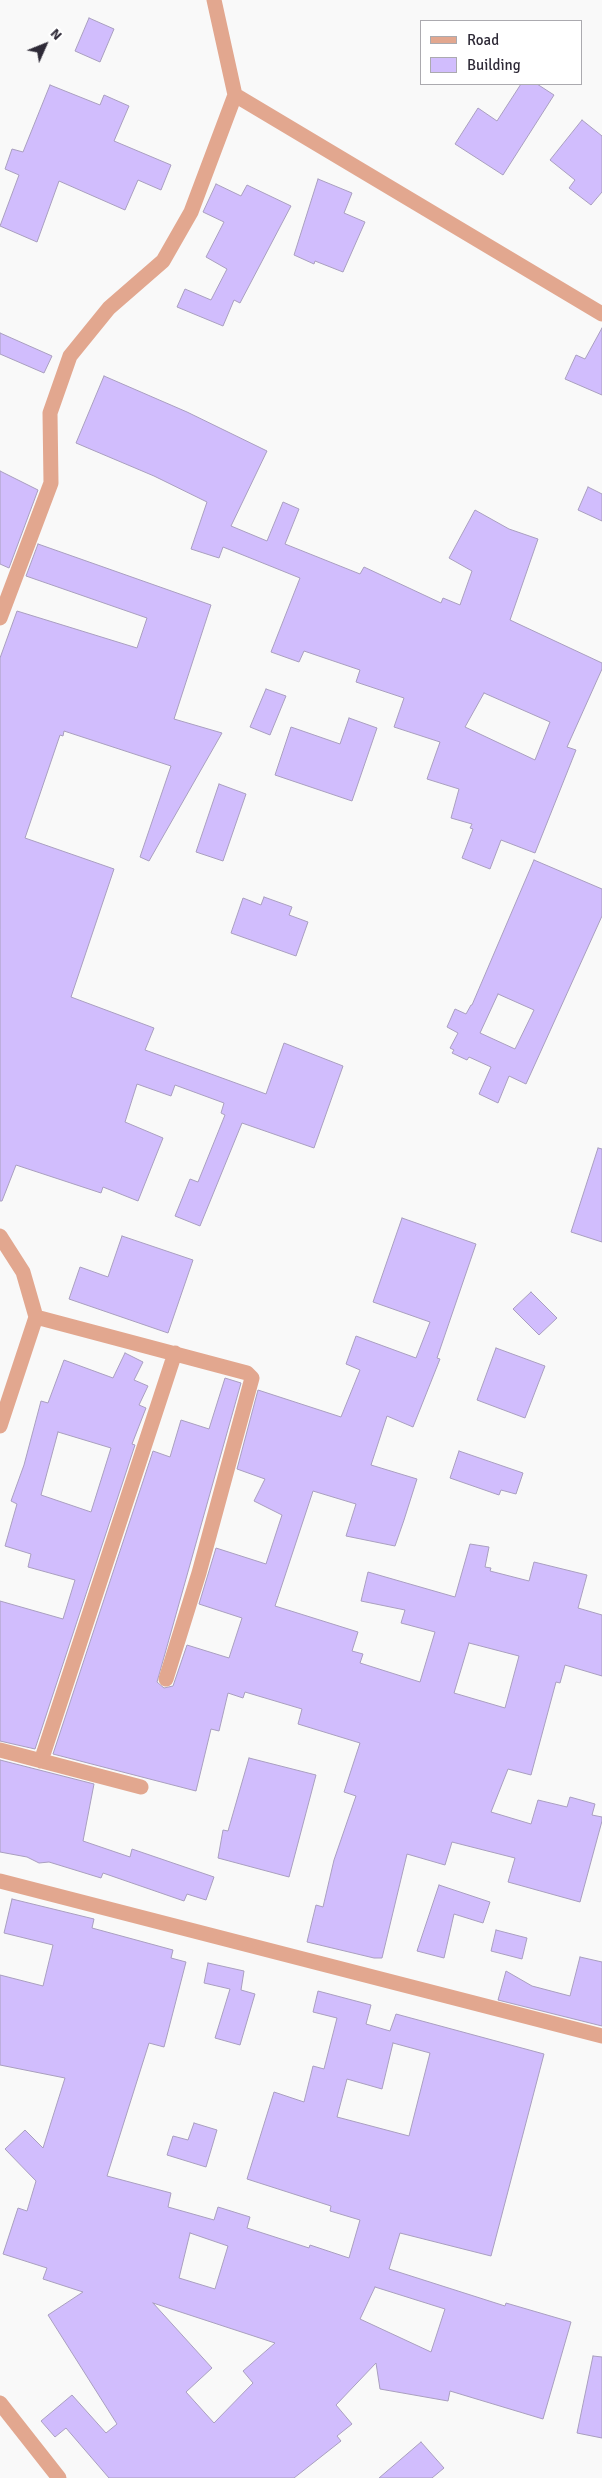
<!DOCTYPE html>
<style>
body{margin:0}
#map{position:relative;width:602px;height:2478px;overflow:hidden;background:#f9f9f9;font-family:Signika,sans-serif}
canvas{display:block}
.legend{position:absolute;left:420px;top:20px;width:162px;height:65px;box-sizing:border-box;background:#fff;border:1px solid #abaaaf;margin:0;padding:6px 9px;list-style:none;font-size:15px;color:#2e2a37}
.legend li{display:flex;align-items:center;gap:10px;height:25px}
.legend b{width:25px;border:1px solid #abaaaf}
.north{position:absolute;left:20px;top:20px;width:50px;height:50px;-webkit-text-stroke:4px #fff;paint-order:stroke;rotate:46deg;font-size:14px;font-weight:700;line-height:20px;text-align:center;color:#2e2a37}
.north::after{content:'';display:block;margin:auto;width:18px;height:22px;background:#2e2a37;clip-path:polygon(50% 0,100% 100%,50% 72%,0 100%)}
</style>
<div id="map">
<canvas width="602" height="2478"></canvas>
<ul class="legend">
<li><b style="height:6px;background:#e2a78f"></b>Road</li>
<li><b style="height:14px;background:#d1bdfd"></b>Building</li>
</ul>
<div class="north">N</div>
</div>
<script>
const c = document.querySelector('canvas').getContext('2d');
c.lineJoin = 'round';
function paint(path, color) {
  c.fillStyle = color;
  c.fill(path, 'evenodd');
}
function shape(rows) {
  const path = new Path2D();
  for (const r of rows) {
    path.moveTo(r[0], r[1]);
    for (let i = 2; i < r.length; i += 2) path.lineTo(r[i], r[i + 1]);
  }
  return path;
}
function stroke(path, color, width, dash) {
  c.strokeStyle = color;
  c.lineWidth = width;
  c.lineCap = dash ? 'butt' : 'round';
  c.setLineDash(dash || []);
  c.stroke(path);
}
const building = shape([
 [89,18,114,29,100,62,75,51,89,18],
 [521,84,537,84,554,95,503,175,455,144,478,108,497,121,521,84],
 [50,85,100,105,104,95,129,106,114,141,171,165,161,190,138,180,125,210,59,181,37,242,0,226,19,175,5,169,12,149,23,152,50,85],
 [582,120,602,136,602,192,591,205,569,188,575,180,550,160,582,120],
 [318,179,352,193,344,213,365,222,343,272,315,261,314,264,294,255,318,179],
 [216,184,241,196,247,185,291,206,240,303,234,300,223,326,177,307,185,289,211,300,227,269,206,257,224,222,203,212,216,184],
 [602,328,602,395,565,379,576,355,585,359,602,328],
 [0,333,52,356,44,373,0,354,0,333],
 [104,376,187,412,267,451,231,526,267,541,283,502,299,509,285,544,360,574,364,567,441,603,443,598,460,605,472,571,449,558,475,510,509,529,538,539,510,620,602,663,602,669,567,747,576,750,535,853,501,840,490,869,462,858,473,829,470,828,472,824,451,818,459,789,427,779,440,742,394,727,404,698,356,682,360,670,304,651,299,662,271,652,300,578,223,547,219,558,191,549,207,502,154,476,76,443,104,376],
 [484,693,550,722,535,760,465,727,484,693],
 [0,471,38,490,9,568,0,564,0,471],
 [588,487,602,494,602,521,578,510,588,487],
 [38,544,211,605,174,719,222,733,149,861,140,857,171,766,64,731,63,736,60,735,25,838,114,869,71,997,154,1028,145,1050,266,1094,284,1043,343,1066,314,1148,242,1123,200,1226,175,1216,190,1179,198,1182,225,1115,221,1113,224,1103,175,1085,171,1096,137,1084,125,1122,163,1138,138,1201,103,1187,101,1193,16,1165,2,1201,0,1201,0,658,17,611,137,648,147,618,26,576,38,544],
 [266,689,286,696,270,735,250,727,266,689],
 [349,718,377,728,352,801,275,775,291,727,340,744,349,718],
 [219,784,246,794,223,861,196,852,219,784],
 [534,860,602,889,602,916,526,1084,509,1076,498,1103,479,1094,491,1067,469,1057,467,1060,452,1053,454,1050,450,1048,458,1033,447,1027,455,1009,466,1014,471,1005,472,1005,534,860],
 [498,994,534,1010,515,1049,480,1033,498,994],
 [264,897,292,907,289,915,308,922,296,956,231,933,243,898,261,905,264,897],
 [598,1148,602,1149,602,1242,571,1232,598,1148],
 [402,1218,476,1244,437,1358,440,1359,413,1427,387,1416,371,1465,417,1479,404,1520,395,1546,346,1536,356,1504,313,1491,275,1606,358,1632,352,1651,363,1654,360,1663,420,1682,435,1632,401,1623,405,1610,361,1601,368,1572,455,1597,470,1544,489,1547,485,1567,491,1568,490,1571,529,1581,534,1562,587,1575,578,1608,602,1615,602,1676,565,1665,560,1683,556,1682,531,1775,508,1769,491,1812,531,1824,538,1800,567,1807,570,1797,595,1804,592,1815,602,1817,602,1821,580,1902,508,1882,515,1858,452,1842,445,1865,407,1854,382,1958,374,1958,307,1942,316,1905,323,1907,334,1860,356,1796,344,1792,360,1743,298,1724,302,1709,245,1692,243,1698,228,1693,219,1731,211,1729,196,1791,53,1754,153,1451,170,1457,181,1420,209,1429,225,1378,241,1383,157,1682,164,1688,173,1686,187,1645,229,1658,242,1618,199,1604,216,1548,266,1564,282,1515,254,1501,265,1479,237,1469,258,1390,341,1417,360,1370,346,1364,356,1336,416,1358,430,1322,373,1302,402,1218],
 [469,1643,519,1656,505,1708,454,1693,469,1643],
 [122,1236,193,1260,168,1333,69,1299,80,1267,108,1277,122,1236],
 [531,1292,557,1318,539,1335,513,1309,531,1292],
 [496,1348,545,1366,525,1418,477,1400,496,1348],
 [125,1353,143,1362,134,1380,148,1386,139,1405,146,1408,132,1444,135,1445,35,1749,0,1741,0,1601,63,1619,75,1580,28,1567,31,1554,5,1546,17,1504,11,1501,24,1465,41,1401,48,1403,64,1360,113,1378,125,1353],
 [58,1432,111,1448,91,1512,41,1495,58,1432],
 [459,1451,523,1473,516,1494,501,1490,499,1495,450,1478,459,1451],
 [249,1758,316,1775,289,1877,218,1858,223,1830,228,1831,249,1758],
 [0,1760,94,1784,83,1841,130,1857,132,1849,214,1877,206,1900,187,1894,184,1901,103,1873,101,1878,49,1862,39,1863,27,1857,0,1852,0,1760],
 [439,1885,490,1902,483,1923,454,1914,444,1958,417,1951,439,1885],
 [12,1899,94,1919,92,1928,173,1950,171,1958,186,1962,164,2047,149,2043,107,2176,171,2193,168,2207,214,2220,218,2207,250,2217,247,2228,309,2248,310,2245,349,2258,360,2220,330,2211,331,2206,247,2179,274,2092,304,2102,313,2066,324,2069,337,2018,313,2012,318,1991,371,2005,366,2024,390,2031,396,2014,544,2054,491,2256,400,2233,389,2269,505,2306,506,2303,571,2322,543,2419,450,2391,448,2401,380,2389,376,2363,336,2405,352,2424,337,2436,341,2441,294,2478,109,2478,66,2428,55,2437,41,2421,72,2395,106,2433,117,2424,48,2315,83,2292,43,2279,47,2268,3,2254,18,2208,27,2211,36,2181,5,2149,25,2130,43,2148,65,2078,0,2065,0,1975,43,1986,53,1945,4,1933,12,1899],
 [393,2043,430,2053,409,2136,337,2117,347,2079,382,2089,393,2043],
 [190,2233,228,2246,215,2289,179,2278,190,2233],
 [375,2287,445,2309,431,2352,360,2319,375,2287],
 [153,2303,275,2343,243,2371,253,2383,214,2423,186,2392,212,2368,153,2303],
 [496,1930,527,1938,522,1959,491,1951,496,1930],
 [580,1957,602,1962,602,2026,498,2000,506,1971,532,1986,570,1996,580,1957],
 [208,1963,244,1971,241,1990,255,1994,240,2045,215,2038,230,1989,204,1983,208,1963],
 [194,2123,217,2130,206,2167,167,2155,173,2136,188,2140,194,2123],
 [593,2356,602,2357,602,2438,577,2433,593,2356],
 [421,2442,444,2468,432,2478,379,2478,421,2442]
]);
const minor = shape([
 [214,0,235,95,602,314],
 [0,618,51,483,50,413,70,356,109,308,163,261,191,212,235,95],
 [0,1236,23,1272,36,1317,0,1426],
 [36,1317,247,1373,252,1378,199,1573,166,1679],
 [0,1750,141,1787],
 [41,1761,175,1353],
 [0,1881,602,2036]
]);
const tertiary = shape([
 [0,2403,59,2478]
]);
paint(building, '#d1bdfd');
stroke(building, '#a99fbf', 1);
stroke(minor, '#e2a78f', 15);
stroke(tertiary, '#e2a78f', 15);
</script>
